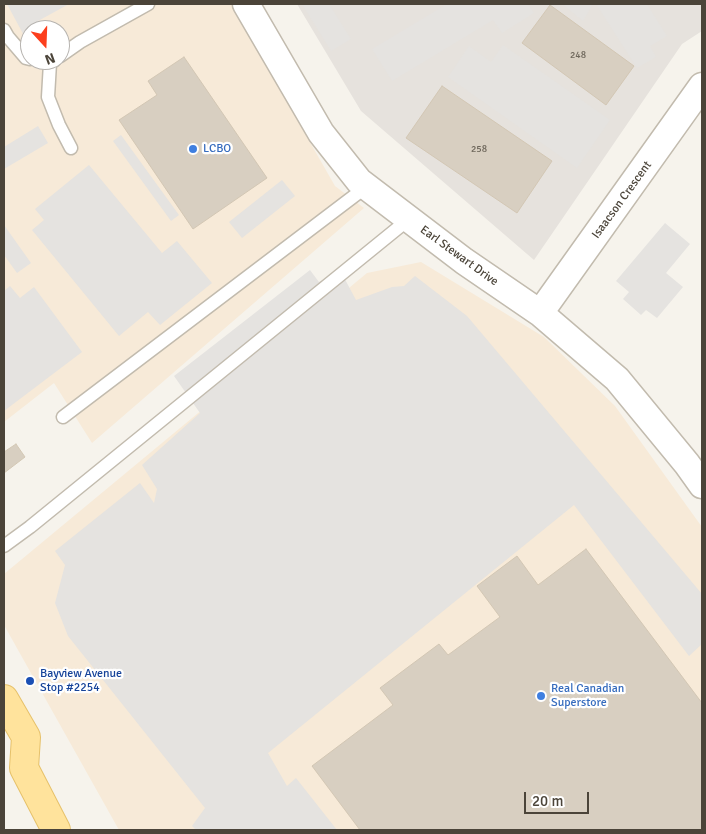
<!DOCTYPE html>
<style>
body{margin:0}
#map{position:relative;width:706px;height:834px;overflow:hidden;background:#f6f3ec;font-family:Signika,sans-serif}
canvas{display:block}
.frame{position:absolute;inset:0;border:5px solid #4b4439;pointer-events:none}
.north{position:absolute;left:20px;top:20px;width:50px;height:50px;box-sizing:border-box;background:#fff;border:1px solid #b7b4b0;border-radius:50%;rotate:160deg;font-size:14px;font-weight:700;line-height:20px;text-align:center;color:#4b4439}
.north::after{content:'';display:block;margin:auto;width:18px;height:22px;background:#fc3f1d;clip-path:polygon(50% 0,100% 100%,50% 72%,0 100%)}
.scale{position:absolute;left:524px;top:792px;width:65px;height:22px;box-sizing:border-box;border:2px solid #4b4439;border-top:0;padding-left:6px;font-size:15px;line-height:18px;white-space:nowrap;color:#4b4439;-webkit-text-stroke:4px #fff;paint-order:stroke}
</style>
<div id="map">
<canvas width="706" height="834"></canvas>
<div class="frame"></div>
<div class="north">N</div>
<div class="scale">20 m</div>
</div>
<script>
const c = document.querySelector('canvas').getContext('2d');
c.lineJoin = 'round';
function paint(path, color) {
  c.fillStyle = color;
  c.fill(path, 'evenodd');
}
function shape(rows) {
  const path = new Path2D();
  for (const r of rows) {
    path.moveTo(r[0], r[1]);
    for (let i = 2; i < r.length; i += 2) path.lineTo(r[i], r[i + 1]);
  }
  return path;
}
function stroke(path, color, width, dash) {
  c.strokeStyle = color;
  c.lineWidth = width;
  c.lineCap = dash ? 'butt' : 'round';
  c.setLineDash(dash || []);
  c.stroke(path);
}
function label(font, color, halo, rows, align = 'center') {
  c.font = font + ' Signika,sans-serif';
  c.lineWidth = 4.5;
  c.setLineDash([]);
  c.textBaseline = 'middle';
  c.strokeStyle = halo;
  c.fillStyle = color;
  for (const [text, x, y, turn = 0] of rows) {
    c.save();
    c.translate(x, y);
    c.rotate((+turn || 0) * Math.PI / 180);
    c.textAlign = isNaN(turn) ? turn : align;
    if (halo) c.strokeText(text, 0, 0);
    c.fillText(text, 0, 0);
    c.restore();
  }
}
const commercial = shape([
 [4,4,231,4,335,186,364,208,92,443,54,383,4,422],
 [30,30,60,30,60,60,30,60],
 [421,262,544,337,615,406,702,527,702,830,119,830,4,625,4,574,367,273]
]);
const industrial = shape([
 [297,4,702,4,702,31,682,44,534,260,361,111]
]);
const parking = shape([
 [7,4,69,4,38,21,43,30,30,30,30,42,28,43],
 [302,4,329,4,351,39,331,51],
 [447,4,528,4,534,13,502,33,493,20,392,81,372,49],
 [562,4,593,4,583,21],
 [596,4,647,4,667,36,650,46,656,57,637,68],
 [503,45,610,120,577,168,448,77,469,46,491,62],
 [38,126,48,143,4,169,4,147],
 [121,135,179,215,171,221,113,141],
 [89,165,162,253,177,241,212,283,160,325,148,312,119,336,32,230,44,220,35,209],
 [282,180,295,196,242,238,229,222],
 [665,223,690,244,666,273,683,287,657,318,646,310,641,315,623,299,629,292,616,281],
 [4,225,31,263,17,273,4,255],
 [310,270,319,282,340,270,356,300,392,287,404,286,415,276,467,316,702,594,702,644,689,656,574,505,268,753,287,786,296,778,337,830,196,830,192,826,205,808,68,636,55,603,65,565,55,551,140,483,154,503,157,489,142,465,200,413,174,376],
 [10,286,20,298,34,287,82,352,4,411,4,291]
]);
const building = shape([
 [550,5,634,66,606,105,522,43,550,5],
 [184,57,267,178,193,229,119,120,157,95,148,81,184,57],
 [442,86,552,161,517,213,406,138,442,86],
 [16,444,25,457,4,473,4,452,16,444],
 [586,549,702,703,702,830,360,830,312,766,393,705,380,688,439,644,448,655,500,617,477,586,517,556,538,585,586,549]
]);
const service = shape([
 [4,30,8,37,26,58,30,59],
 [60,56,80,42,148,4],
 [55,60,50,63,48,97,59,125,71,148],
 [63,417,366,187],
 [4,546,30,527,409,219]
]);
const minor = shape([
 [246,4,321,133,359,181,464,261,540,313,617,379,687,464,702,485],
 [540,313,702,86]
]);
const primary = shape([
 [4,699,26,737,24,768,56,830]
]);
const markers = [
 [193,149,5,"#3f7fe0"],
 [30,681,5,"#1a4fb4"],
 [541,696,5,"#3f7fe0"]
];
const numberNames = [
 ["248",578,55],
 ["258",479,149]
];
const shopNames = [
 ["LCBO",203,149],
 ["Real Canadian",551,689],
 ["Superstore",551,703]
];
const streetNames = [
 ["Isaacson Crescent",622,200,-54],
 ["Earl Stewart Drive",459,256,36]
];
const transitNames = [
 ["Bayview Avenue",40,674],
 ["Stop #2254",40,688]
];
paint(commercial, '#f7ead8');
paint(industrial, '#e6e2dd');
paint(parking, '#e5e3e0');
paint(building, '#d8cfc1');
stroke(building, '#d3c7b4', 1);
stroke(service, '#c2bbae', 15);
stroke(minor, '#c2bbae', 29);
stroke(primary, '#e6c16a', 30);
stroke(service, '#fff', 12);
stroke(minor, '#fff', 26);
stroke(primary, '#ffe39c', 28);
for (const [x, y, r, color] of markers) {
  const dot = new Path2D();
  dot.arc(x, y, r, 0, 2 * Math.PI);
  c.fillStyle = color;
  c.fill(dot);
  stroke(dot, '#fff', 2);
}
label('10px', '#6e675b', null, numberNames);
label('12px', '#366cbe', '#fff', shopNames, 'left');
label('12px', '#4b4439', '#fff', streetNames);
label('12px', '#164399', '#fff', transitNames, 'left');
</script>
